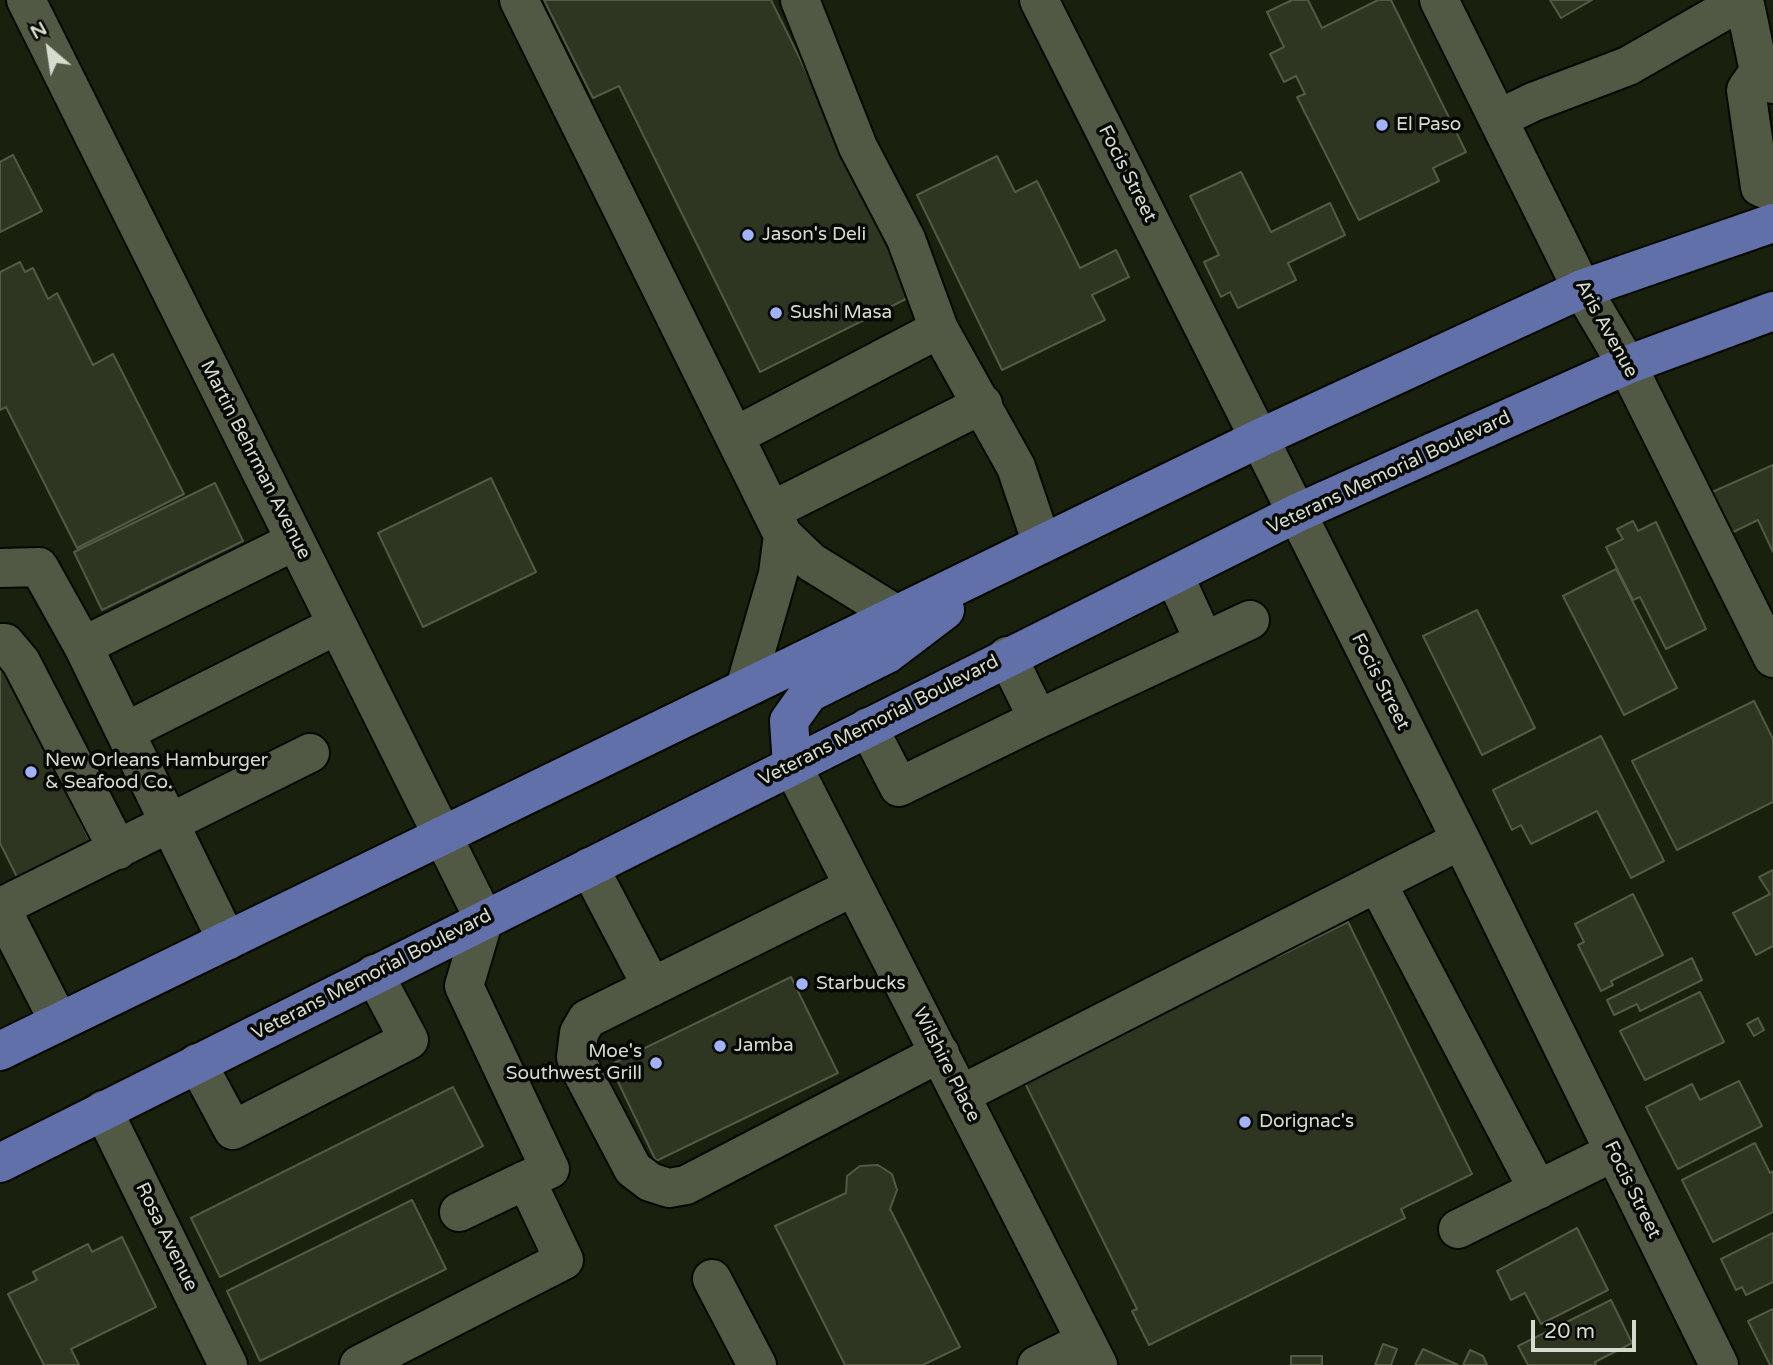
<!DOCTYPE html>
<style>
body{margin:0}
#map{position:relative;width:1773px;height:1365px;overflow:hidden;background:#19200d;font-family:"Varela Round",sans-serif}
canvas{display:block}
.north{position:absolute;left:14px;top:14px;width:70px;height:70px;-webkit-text-stroke:5px #060803;paint-order:stroke;rotate:331deg;font-size:19px;font-weight:700;line-height:28px;text-align:center;color:#d6dbcf}
.north::after{content:'';display:block;margin:auto;width:24px;height:32px;background:#d6dbcf;clip-path:polygon(50% 0,100% 100%,50% 72%,0 100%)}
.scale{position:absolute;left:1531px;top:1320px;width:105px;height:32px;box-sizing:border-box;border:4px solid #d6dbcf;border-top:0;padding-left:9px;font-size:21px;line-height:24px;white-space:nowrap;color:#d6dbcf;-webkit-text-stroke:5px #060803;paint-order:stroke}
</style>
<div id="map">
<canvas width="1773" height="1365"></canvas>
<div class="north">N</div>
<div class="scale">20 m</div>
</div>
<script>
const c = document.querySelector('canvas').getContext('2d');
c.lineJoin = 'round';
function paint(path, color) {
  c.fillStyle = color;
  c.fill(path, 'evenodd');
}
function shape(rows) {
  const path = new Path2D();
  for (const r of rows) {
    path.moveTo(r[0], r[1]);
    for (let i = 2; i < r.length; i += 2) path.lineTo(r[i], r[i + 1]);
  }
  return path;
}
function stroke(path, color, width, dash) {
  c.strokeStyle = color;
  c.lineWidth = width;
  c.lineCap = dash ? 'butt' : 'round';
  c.setLineDash(dash || []);
  c.stroke(path);
}
function label(font, color, halo, rows, align = 'center') {
  c.font = font + ' "Varela Round",sans-serif';
  c.lineWidth = 7;
  c.setLineDash([]);
  c.textBaseline = 'middle';
  c.strokeStyle = halo;
  c.fillStyle = color;
  for (const [text, x, y, turn = 0] of rows) {
    c.save();
    c.translate(x, y);
    c.rotate((+turn || 0) * Math.PI / 180);
    c.textAlign = isNaN(turn) ? turn : align;
    if (halo) c.strokeText(text, 0, 0);
    c.fillText(text, 0, 0);
    c.restore();
  }
}
const building = shape([
 [544,0,771,0,916,294,760,372,619,86,593,98,544,0],
 [1292,0,1308,0,1322,28,1378,0,1391,0,1466,152,1433,168,1439,181,1359,220,1297,97,1305,94,1296,76,1284,82,1270,54,1284,47,1267,12,1292,0],
 [1550,0,1592,0,1561,18,1550,0],
 [13,155,42,211,0,232,0,162,13,155],
 [997,156,1015,192,1037,181,1080,268,1116,250,1129,277,1092,295,1105,320,1002,370,917,195,997,156],
 [1241,172,1271,232,1330,203,1345,235,1288,263,1296,280,1238,308,1230,292,1221,297,1204,262,1219,255,1190,196,1241,172],
 [20,262,25,272,33,268,48,299,57,293,93,365,113,354,184,494,77,548,6,407,0,410,0,272,20,262],
 [1773,465,1773,552,1758,520,1729,534,1710,493,1773,465],
 [491,478,536,572,423,627,378,533,491,478],
 [215,483,243,541,102,610,74,552,215,483],
 [1633,521,1638,531,1656,522,1706,629,1666,649,1640,597,1633,600,1606,547,1623,539,1617,529,1633,521],
 [1616,569,1677,688,1624,715,1563,596,1616,569],
 [1477,610,1535,728,1482,755,1423,636,1477,610],
 [0,662,32,727,43,722,66,770,57,774,91,843,18,879,0,843,0,662],
 [1754,701,1773,739,1773,802,1677,850,1632,761,1754,701],
 [1601,736,1664,861,1631,878,1597,811,1531,844,1521,825,1512,830,1493,790,1601,736],
 [1773,870,1773,946,1756,955,1733,913,1770,894,1759,877,1773,870],
 [1633,894,1663,955,1611,981,1613,985,1601,991,1578,945,1584,942,1575,924,1633,894],
 [1348,922,1472,1174,1401,1209,1405,1218,1149,1345,1132,1311,1137,1309,1019,1071,1271,946,1277,957,1348,922],
 [1692,958,1702,980,1640,1011,1637,1004,1614,1015,1607,1000,1692,958],
 [791,977,838,1073,656,1161,610,1065,791,977],
 [1700,992,1724,1042,1645,1080,1620,1031,1700,992],
 [1758,1018,1764,1030,1754,1036,1747,1024,1758,1018],
 [1739,1081,1762,1126,1678,1169,1646,1107,1692,1084,1700,1100,1739,1081],
 [453,1087,483,1146,220,1277,191,1218,453,1087],
 [1755,1143,1770,1173,1773,1171,1773,1212,1713,1242,1682,1180,1755,1143],
 [878,1165,892,1174,897,1190,890,1209,960,1347,923,1365,845,1365,775,1226,846,1193,847,1176,860,1166,878,1165],
 [412,1200,446,1269,260,1361,227,1291,412,1200],
 [1577,1228,1608,1290,1541,1324,1525,1293,1511,1300,1497,1271,1577,1228],
 [1773,1233,1773,1282,1746,1295,1742,1287,1736,1290,1721,1259,1773,1233],
 [122,1237,156,1307,71,1349,79,1365,44,1365,8,1294,37,1280,33,1272,88,1244,92,1252,122,1237],
 [1611,1300,1632,1343,1595,1362,1596,1365,1528,1365,1518,1346,1611,1300],
 [1773,1309,1773,1365,1770,1365,1748,1321,1773,1309],
 [1383,1344,1397,1349,1391,1365,1375,1365,1383,1344],
 [1423,1349,1458,1365,1415,1365,1423,1349],
 [1470,1350,1483,1356,1487,1365,1463,1365,1470,1350],
 [1291,1356,1322,1356,1322,1365,1291,1365,1291,1356]
]);
const minor = shape([
 [26,0,484,919,464,986,550,1169,526,1180],
 [519,0,783,535,811,562,897,615],
 [800,0,858,147,906,239,939,329],
 [1039,0,1461,840,1719,1365],
 [1439,0,1582,289,1627,365,1773,658],
 [1744,0,1759,71],
 [1773,84,1759,71,1746,90,1760,187,1773,192],
 [1498,119,1533,102,1628,66,1743,0],
 [735,436,939,329,1016,467,1042,544],
 [771,511,983,404],
 [0,568,39,567,83,646],
 [1174,575,1203,639],
 [0,643,5,643,21,662,118,850],
 [745,688,778,574,783,535],
 [1038,719,1250,620],
 [868,727,899,787,1038,719,1007,656],
 [125,732,337,625],
 [792,765,1098,1365],
 [589,867,652,987],
 [1377,883,1538,1190],
 [853,887,587,1019,579,1033,576,1057,583,1074,633,1169,650,1182,669,1188,686,1185,940,1053],
 [0,906,59,1022],
 [1,907,310,753],
 [227,941,83,646,295,541],
 [197,1063,233,1130,409,1040,374,974],
 [962,1094,1461,840],
 [103,1110,228,1365],
 [1458,1229,1614,1152],
 [712,1279,757,1365],
 [359,1365,564,1260,526,1180,459,1212],
 [1037,1365,1086,1341]
]);
const major = shape([
 [792,765,789,721,809,693,887,654,945,610],
 [0,1051,1260,438,1582,289,1773,223],
 [0,1163,1297,513,1627,365,1773,311]
]);
const markers = [
 [1382,125,7,"#a1b3fd"],
 [748,235,7,"#a1b3fd"],
 [776,313,7,"#a1b3fd"],
 [31,772,7,"#a1b3fd"],
 [802,984,7,"#a1b3fd"],
 [720,1046,7,"#a1b3fd"],
 [656,1063,7,"#a1b3fd"],
 [1245,1122,7,"#a1b3fd"]
];
const poiNames = [
 ["El Paso",1396,125],
 ["Jason's Deli",762,235],
 ["Sushi Masa",790,313],
 ["New Orleans Hamburger",45,761],
 ["& Seafood Co.",45,783],
 ["Starbucks",816,984],
 ["Jamba",734,1046],
 ["Moe's",642,1052,"right"],
 ["Southwest Grill",642,1074,"right"],
 ["Dorignac's",1259,1122]
];
const streetNames = [
 ["Focis Street",1127,174,63],
 ["Aris Avenue",1606,329,61],
 ["Martin Behrman Avenue",255,460,63],
 ["Veterans Memorial Boulevard",1389,473,-25],
 ["Focis Street",1380,682,63],
 ["Veterans Memorial Boulevard",879,721,-27],
 ["Veterans Memorial Boulevard",372,975,-27],
 ["Wilshire Place",946,1065,63],
 ["Focis Street",1632,1190,64],
 ["Rosa Avenue",166,1237,64]
];
paint(building, '#2e3521');
stroke(building, '#525a45', 2);
stroke(minor, '#050900', 42);
stroke(major, '#050900', 42);
stroke(minor, '#515944', 38);
stroke(major, '#6170a9', 38);
for (const [x, y, r, color] of markers) {
  const dot = new Path2D();
  dot.arc(x, y, r, 0, 2 * Math.PI);
  c.fillStyle = color;
  c.fill(dot);
  stroke(dot, '#060803', 2.5);
}
label('19px', '#d6dbcf', '#060803', poiNames, 'left');
label('19px', '#d6dbcf', '#060803', streetNames);
</script>
